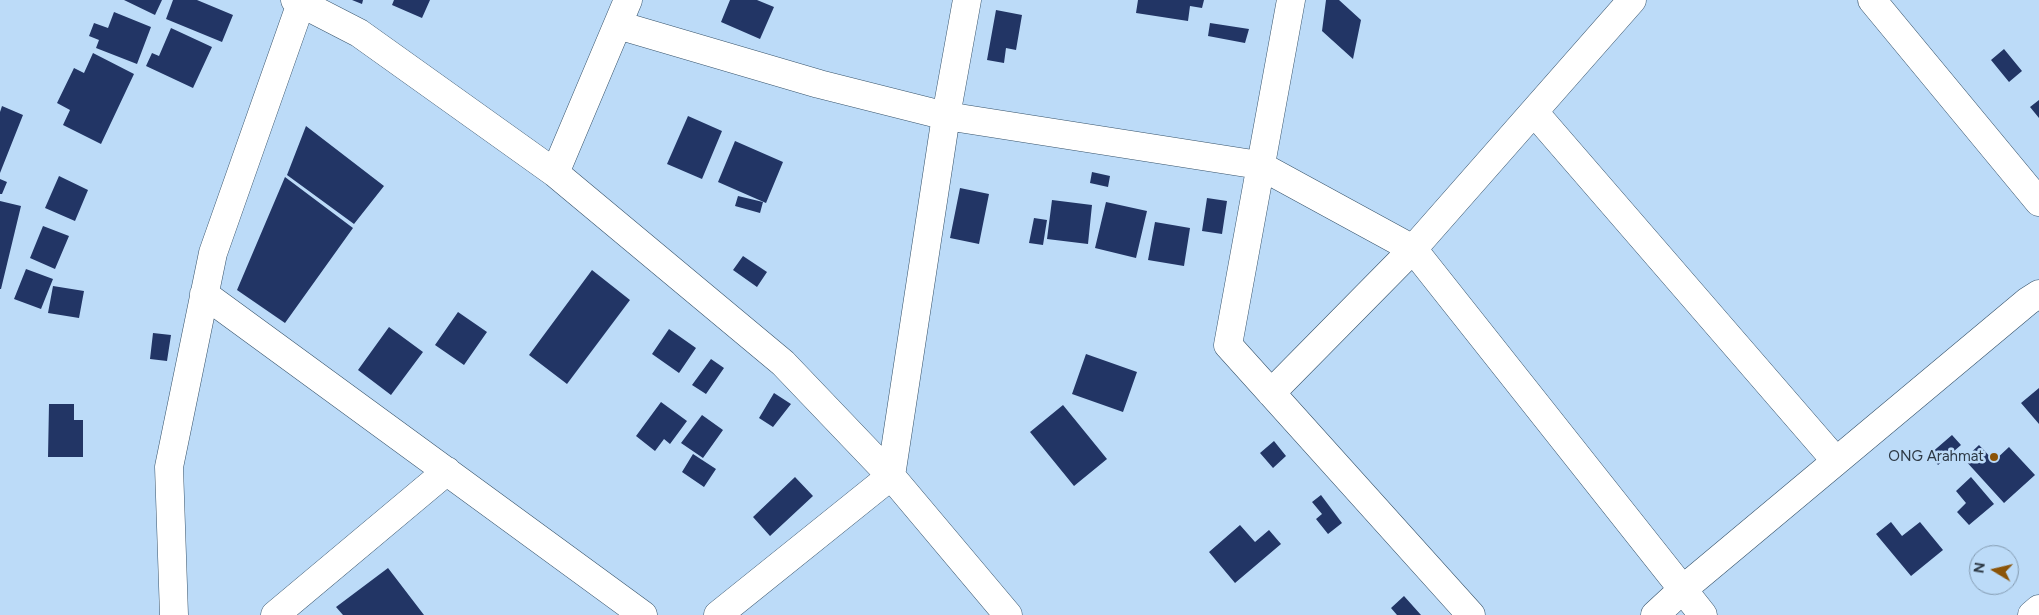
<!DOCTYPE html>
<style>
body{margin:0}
#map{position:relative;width:2039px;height:615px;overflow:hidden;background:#bcdbf8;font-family:Figtree,sans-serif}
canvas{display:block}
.north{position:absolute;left:1969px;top:545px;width:50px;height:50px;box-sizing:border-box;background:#bcdbf8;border:1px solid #839ab0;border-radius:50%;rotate:279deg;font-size:14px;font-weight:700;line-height:20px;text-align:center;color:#2d3945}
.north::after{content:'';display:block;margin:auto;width:18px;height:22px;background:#8b5408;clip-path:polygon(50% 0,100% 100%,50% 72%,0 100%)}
</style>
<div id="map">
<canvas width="2039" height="615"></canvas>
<div class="north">N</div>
</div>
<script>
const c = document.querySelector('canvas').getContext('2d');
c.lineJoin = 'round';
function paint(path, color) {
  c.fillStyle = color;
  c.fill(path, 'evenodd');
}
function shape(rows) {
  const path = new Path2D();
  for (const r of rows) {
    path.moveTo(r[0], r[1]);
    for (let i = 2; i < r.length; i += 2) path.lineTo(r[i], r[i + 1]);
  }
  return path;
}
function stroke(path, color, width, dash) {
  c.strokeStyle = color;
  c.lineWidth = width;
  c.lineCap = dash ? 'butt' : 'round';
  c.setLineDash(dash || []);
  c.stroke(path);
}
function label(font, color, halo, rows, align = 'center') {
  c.font = font + ' Figtree,sans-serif';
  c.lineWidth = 5;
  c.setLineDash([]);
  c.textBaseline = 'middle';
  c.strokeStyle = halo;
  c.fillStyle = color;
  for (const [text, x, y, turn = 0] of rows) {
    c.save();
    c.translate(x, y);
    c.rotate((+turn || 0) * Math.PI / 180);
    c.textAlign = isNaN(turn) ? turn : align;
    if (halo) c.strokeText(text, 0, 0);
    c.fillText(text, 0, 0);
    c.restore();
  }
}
const building = shape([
 [124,0,162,0,155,15],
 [173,0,197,0,233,15,222,42,166,19],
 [352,0,363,0,362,4],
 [394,0,430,0,422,18,392,5],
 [730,0,757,0,774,7,760,39,721,22],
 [1138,0,1204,0,1202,8,1190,6,1188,21,1136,13],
 [1326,0,1339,0,1361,20,1353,59,1322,31],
 [996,10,1022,15,1016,50,1006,48,1004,63,987,60],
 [114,12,151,27,137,64,96,48,99,40,89,36,94,23,108,28],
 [1210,23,1249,29,1245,43,1208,36],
 [171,28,212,47,193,88,146,66,152,53,159,56],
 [2004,49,2022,71,2009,82,1991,60],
 [93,53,134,74,101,144,63,125,70,110,57,103,74,68,84,73],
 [2039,100,2039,118,2030,107],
 [2,106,23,115,0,173,0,112],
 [688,116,722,131,702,179,667,164],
 [306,126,384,186,354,224,287,175],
 [735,141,783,162,766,203,718,182],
 [1092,172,1110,176,1108,187,1090,183],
 [59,176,88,190,75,221,45,208],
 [285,177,353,228,285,323,237,290],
 [0,179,7,182,2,194,0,194],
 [960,188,989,194,979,244,950,238],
 [738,196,763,202,760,213,735,206],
 [1207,198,1227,201,1222,234,1202,231],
 [1052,200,1092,205,1088,244,1047,239],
 [0,201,21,206,1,289,0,289],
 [1106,202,1147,211,1136,258,1095,248],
 [1034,218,1047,220,1043,245,1029,243],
 [1155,222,1190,228,1184,266,1148,260],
 [43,226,69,236,55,269,30,258],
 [743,256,767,272,757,287,733,270],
 [26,269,53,279,41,309,14,299],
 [592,270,630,300,567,384,529,355],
 [53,286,84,291,79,318,48,313],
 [458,312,487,332,464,365,435,345],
 [389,327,423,352,391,395,358,370],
 [669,329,696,348,679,373,652,354],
 [153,333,171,335,167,361,150,359],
 [1086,354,1137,372,1123,412,1072,394],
 [711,359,724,368,706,394,692,385],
 [2039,388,2039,424,2021,403],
 [774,393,791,404,773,427,759,418],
 [661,402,687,421,670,444,664,439,655,451,636,436],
 [49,404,74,404,74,420,83,420,83,457,48,457],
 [1063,405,1107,459,1074,486,1030,432],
 [702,415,723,430,703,458,681,443],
 [1952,435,1961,445,1938,465,1930,454],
 [1274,441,1286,456,1273,468,1260,453],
 [1979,445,1994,461,2009,447,2035,475,2004,503,1964,459],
 [693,454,716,469,704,487,682,472],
 [795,477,813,496,770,536,753,517],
 [1971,477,1994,504,1969,525,1957,512,1966,503,1956,491],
 [1321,495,1342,523,1328,534,1316,519,1322,514,1312,502],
 [1891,522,1902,536,1920,522,1943,550,1911,576,1876,534],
 [1240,525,1255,542,1269,530,1281,544,1235,583,1209,552],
 [388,568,424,615,343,615,336,607],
 [1404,596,1421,615,1397,615,1391,608]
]);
const minor = shape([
 [295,0,359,33,555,173,783,363,891,476,1008,615],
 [1291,0,1228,345,1471,615],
 [1872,0,2039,202],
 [618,25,819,84,946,116,1259,165,1413,249,1703,615],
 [1534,112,1836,461],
 [555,173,628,0],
 [204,294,643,615],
 [1271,393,1413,249,1632,0],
 [174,615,169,467,213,253,301,3],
 [275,615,447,471],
 [718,615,891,476,946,116,967,0],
 [1655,615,1682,590,2028,301,2039,294],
 [2032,615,2039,609]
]);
const markers = [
 [1994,457,5,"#8b5408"]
];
const poiNames = [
 ["ONG Arahmat",1984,457]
];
paint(building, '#223565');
stroke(minor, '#37536b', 29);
stroke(minor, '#fff', 28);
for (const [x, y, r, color] of markers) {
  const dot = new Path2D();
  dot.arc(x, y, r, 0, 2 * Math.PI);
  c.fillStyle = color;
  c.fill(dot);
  stroke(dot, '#bcdbf8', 2);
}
label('15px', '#2d3945', '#bcdbf8', poiNames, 'right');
</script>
